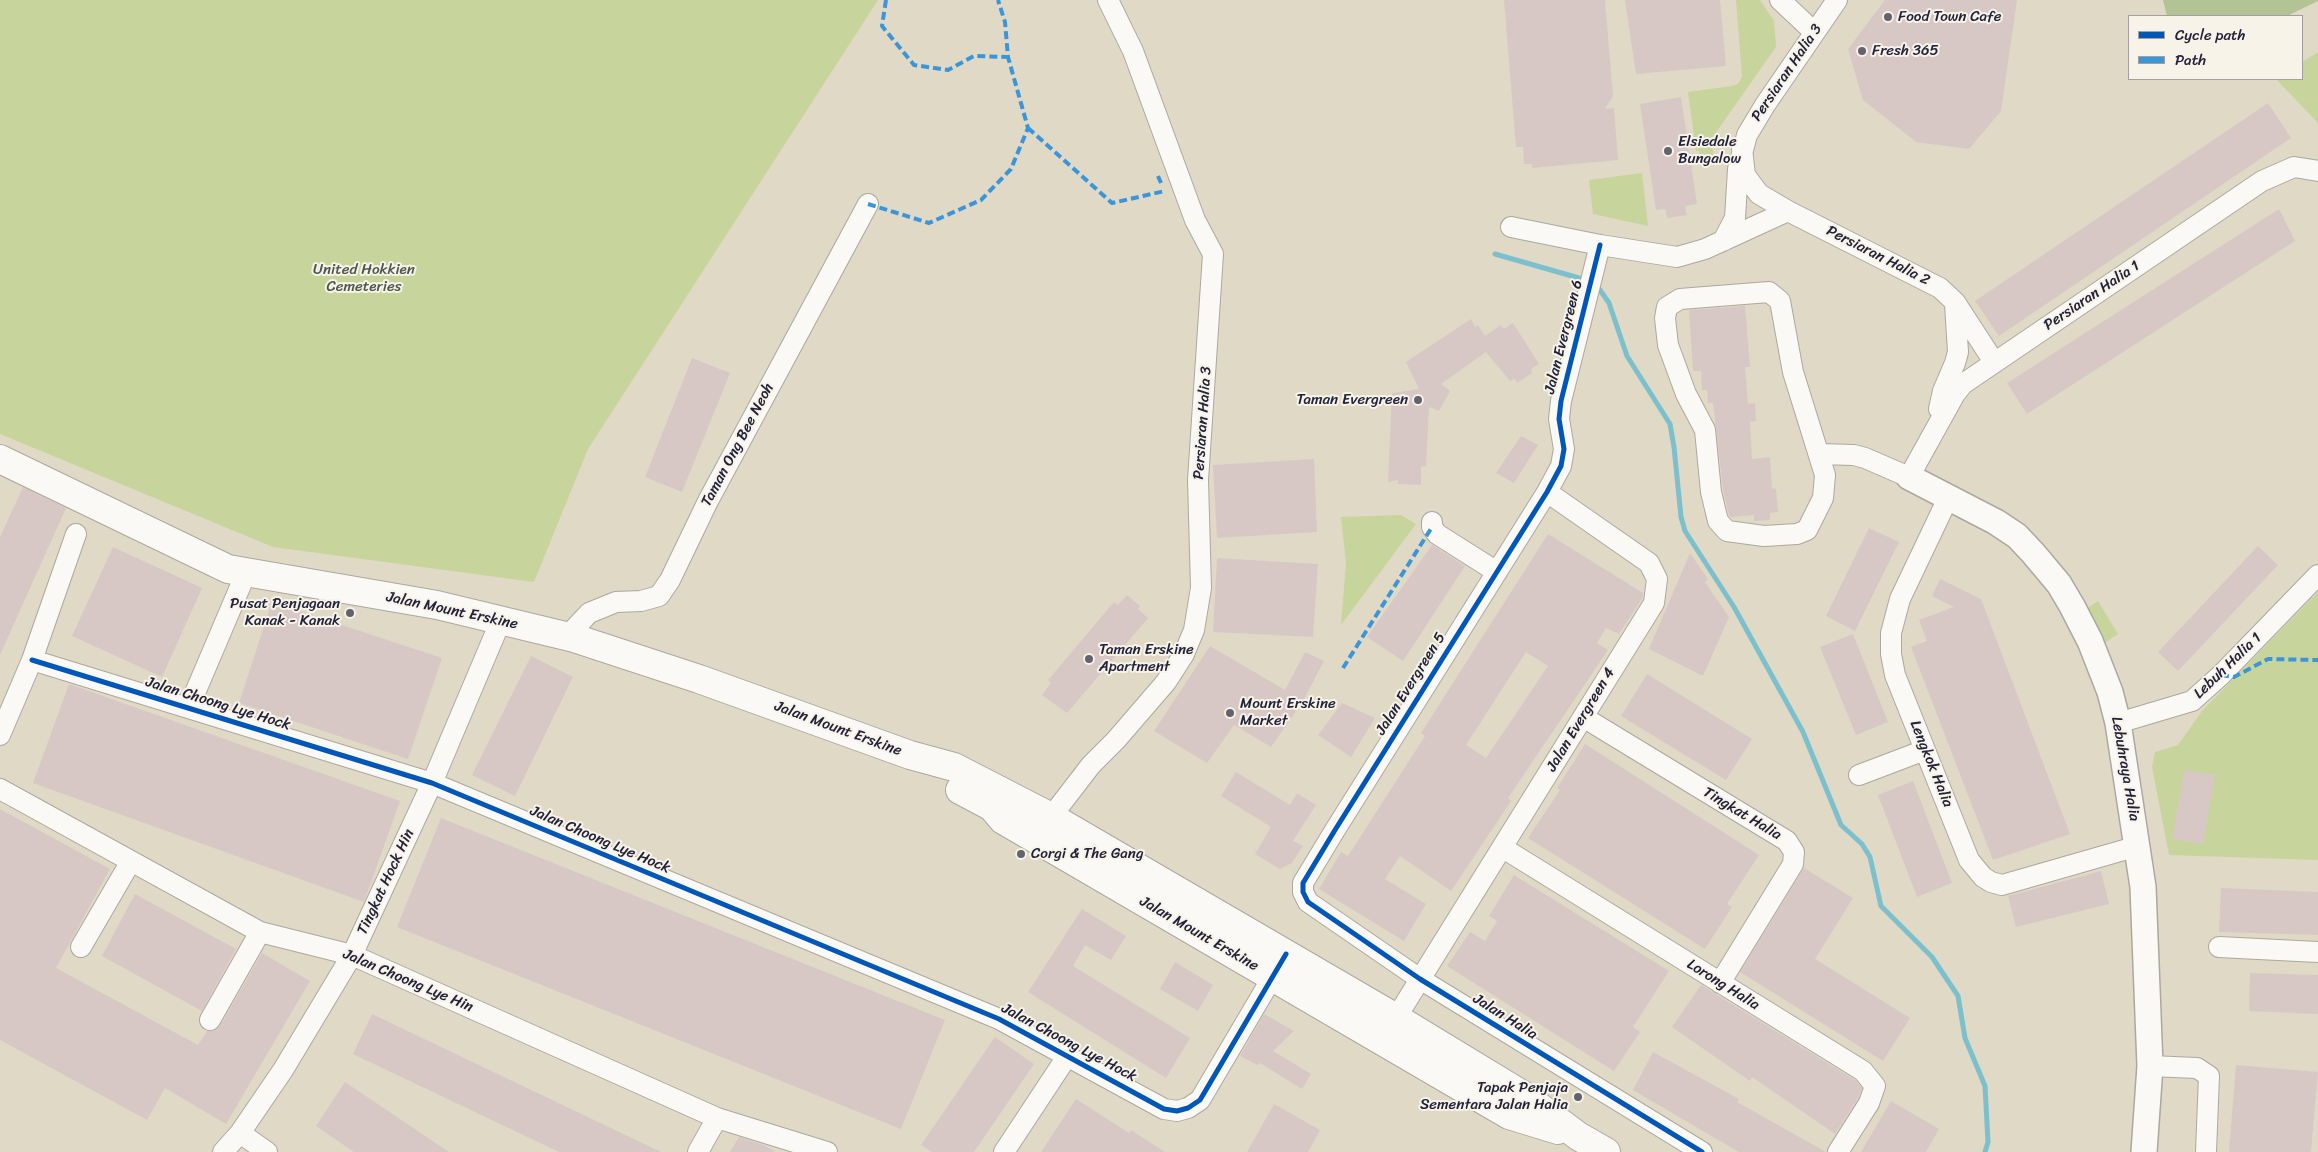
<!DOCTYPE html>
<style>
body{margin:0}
#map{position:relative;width:2318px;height:1152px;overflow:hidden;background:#e0d9c6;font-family:Sriracha,sans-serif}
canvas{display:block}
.legend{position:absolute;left:2128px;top:15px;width:175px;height:65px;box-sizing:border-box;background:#f7f3e8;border:1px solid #a29fa3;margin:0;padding:6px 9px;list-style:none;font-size:15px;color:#22223b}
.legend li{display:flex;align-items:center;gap:10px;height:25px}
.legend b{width:25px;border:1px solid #a29fa3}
</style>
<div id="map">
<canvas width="2318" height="1152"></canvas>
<ul class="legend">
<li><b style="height:6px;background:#0057b8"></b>Cycle path</li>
<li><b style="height:6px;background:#3b95d9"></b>Path</li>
</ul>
</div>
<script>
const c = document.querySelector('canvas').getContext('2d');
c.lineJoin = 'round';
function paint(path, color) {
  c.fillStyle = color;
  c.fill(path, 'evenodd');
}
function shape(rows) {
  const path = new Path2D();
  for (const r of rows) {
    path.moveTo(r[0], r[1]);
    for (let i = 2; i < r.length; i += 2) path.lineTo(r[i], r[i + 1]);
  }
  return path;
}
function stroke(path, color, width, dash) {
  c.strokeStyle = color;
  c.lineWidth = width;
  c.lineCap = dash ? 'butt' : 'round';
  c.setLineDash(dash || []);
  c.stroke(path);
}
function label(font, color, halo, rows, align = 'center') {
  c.font = font + ' Sriracha,sans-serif';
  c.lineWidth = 4;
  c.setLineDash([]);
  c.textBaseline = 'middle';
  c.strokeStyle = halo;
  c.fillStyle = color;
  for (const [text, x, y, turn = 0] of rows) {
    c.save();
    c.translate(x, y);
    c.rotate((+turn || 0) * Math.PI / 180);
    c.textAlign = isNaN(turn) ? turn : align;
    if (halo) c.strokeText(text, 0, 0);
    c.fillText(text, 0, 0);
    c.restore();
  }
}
const green = shape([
 [0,0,878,0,588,449,534,582,273,547,0,434],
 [1736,0,1760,0,1774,21,1776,47,1710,141,1714,155,1700,158,1699,151,1696,151,1688,92,1732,86,1738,84,1742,77],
 [2318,52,2318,123,2276,79,2302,79,2302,62],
 [1642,173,1648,226,1593,214,1589,180],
 [1401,515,1416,524,1341,625,1346,563,1341,517],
 [2318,592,2318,860,2169,855,2152,767,2155,752,2178,745,2202,711],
 [2098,601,2118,634,2103,644,2083,611]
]);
const forest = shape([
 [2163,0,2318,0,2318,1,2287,16,2167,16]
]);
const stream = shape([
 [1495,254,1579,278],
 [1600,290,1609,303,1627,356,1670,424,1674,447,1681,517,1685,531,1734,607,1803,732,1841,825,1862,844,1870,857,1881,906,1932,957,1958,996,1965,1038,1985,1086,1988,1142,1985,1152]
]);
const building = shape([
 [1504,0,1605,0,1613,96,1605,109,1614,108,1618,160,1532,168,1532,164,1524,164,1523,147,1516,147],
 [1625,0,1720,0,1726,66,1636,74],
 [1885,0,2017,0,2001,111,1969,149,1916,142,1863,100,1848,49],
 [1681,97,1697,204,1685,206,1687,215,1667,218,1666,209,1656,210,1640,104],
 [2268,103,2291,138,1999,336,1975,301],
 [2279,209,2295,241,2027,414,2007,383],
 [1745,306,1750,367,1745,367,1748,404,1755,403,1756,421,1750,422,1752,459,1770,457,1772,488,1776,489,1778,512,1770,513,1770,520,1754,521,1754,515,1731,517,1729,515,1723,490,1713,403,1708,403,1707,390,1702,390,1701,371,1693,371,1689,310],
 [1471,319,1475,327,1478,325,1485,336,1501,325,1504,329,1513,323,1539,364,1531,369,1532,373,1517,383,1515,379,1510,381,1486,352,1441,384,1450,391,1439,411,1429,407,1426,466,1421,467,1421,485,1398,484,1398,480,1388,482,1392,393,1419,389,1406,362],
 [692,358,730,373,682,492,645,477],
 [1521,436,1538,445,1514,483,1496,473],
 [1314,459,1317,532,1217,538,1213,465],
 [23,487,66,508,0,655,0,537],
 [1869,528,1899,542,1855,631,1826,616],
 [1548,534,1643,593,1643,597,1619,634,1606,628,1597,643,1608,650,1508,798,1511,801,1451,891,1400,856,1385,879,1426,904,1404,941,1319,889,1341,852,1348,856,1425,736,1421,733],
 [1526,652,1548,666,1486,758,1466,745],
 [1432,545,1465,566,1403,661,1367,637],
 [2258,546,2278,565,2178,671,2158,652],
 [113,547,202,588,162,677,72,636],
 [1690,553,1708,579,1705,582,1729,617,1703,676,1649,649],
 [1217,558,1318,564,1313,637,1213,632],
 [1940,579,1981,599,2070,834,1993,860,1911,647,1927,641,1919,620,1954,607,1932,596],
 [1127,595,1140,606,1138,609,1148,618,1067,713,1042,695,1051,683,1048,680,1114,602,1118,605],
 [272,602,442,658,408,759,239,703],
 [1853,634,1888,722,1856,735,1820,647],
 [1210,646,1285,690,1305,652,1324,661,1303,701,1271,747,1234,725,1207,763,1154,731],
 [531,656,573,677,515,796,472,775],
 [1647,674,1752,739,1726,780,1621,716],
 [69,684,400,801,364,902,33,783],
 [1342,703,1375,718,1351,757,1318,735],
 [1585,744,1759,855,1727,904,1732,907,1705,949,1528,838,1560,790,1557,788],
 [2184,770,2215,775,2203,844,2172,839],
 [1236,772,1290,805,1297,793,1316,805,1293,841,1303,846,1292,863,1280,869,1255,854,1271,827,1221,796],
 [1913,781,1952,883,1917,897,1878,795],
 [0,809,110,869,56,968,198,1045,207,1031,216,1030,220,1026,262,953,310,981,226,1124,165,1088,147,1120,0,1040],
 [441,818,945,1020,901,1129,397,927],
 [1804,868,1853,898,1815,959,1910,1018,1883,1061,1740,972],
 [2101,871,2109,904,2016,927,2008,896],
 [1514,875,1669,971,1633,1027,1640,1032,1614,1071,1447,966,1470,932,1485,941,1497,921,1489,916],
 [2221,888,2318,892,2318,935,2219,932],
 [135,894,236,949,202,1011,102,956],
 [1082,909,1126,936,1111,960,1085,945,1073,966,1190,1038,1166,1078,1028,992],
 [1175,962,1213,985,1198,1011,1160,989],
 [2250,973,2318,975,2318,1014,2249,1011],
 [1701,985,1855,1080,1862,1088,1858,1098,1835,1134,1752,1077,1750,1081,1672,1027],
 [372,1014,661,1152,559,1152,353,1054],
 [1264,1014,1294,1031,1273,1051,1311,1074,1302,1089,1260,1063,1258,1065,1240,1056],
 [995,1037,1034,1064,974,1152,932,1152,921,1145],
 [1653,1052,1739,1099,1737,1102,1826,1152,1739,1152,1715,1138,1633,1090],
 [2236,1065,2318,1072,2311,1152,2229,1152],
 [345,1082,449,1152,354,1152,316,1126],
 [1076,1099,1129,1133,1131,1130,1165,1152,1041,1152],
 [1891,1101,1939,1129,1926,1152,1861,1152],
 [1274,1104,1320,1130,1308,1152,1247,1152],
 [739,1137,764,1145,775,1152,730,1152]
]);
const minor = shape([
 [1780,0,1814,32],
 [1742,149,1745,175,1759,194,1788,211,1940,288,1955,302,1994,362],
 [1511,227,1600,245,1677,257,1705,249,1788,211],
 [1723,241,1735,218,1738,169,1747,135,1765,105,1837,0],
 [1600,245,1561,401,1559,419,1564,449,1561,466,1547,492,1335,830,1303,883,1303,892,1308,902,1420,979,1702,1152],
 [1769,292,1780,301,1793,372,1825,475,1823,498,1807,530,1797,534,1764,536,1727,531,1718,521,1711,492,1705,430,1686,394,1668,345,1665,318,1667,307,1680,299,1769,292],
 [1939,409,1943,391,1955,363,1958,352,1955,304],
 [1819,454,1854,455,1865,458,1909,477,1955,394,1963,384,2262,181,2294,167,2318,171],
 [1949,496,1900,599,1891,633,1891,654,1895,675,1969,860,1983,877,1991,882,2002,885,2138,846],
 [1432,522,1432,527,1437,534,1497,572],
 [574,638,575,628,589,613,616,602,641,601,659,596,670,580,708,501,868,204],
 [32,660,432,783,999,1019,1164,1109,1177,1111,1188,1108,1200,1100,1279,966],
 [189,707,246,573],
 [1583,717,1787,841,1794,852,1793,864,1720,983],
 [2118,723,2192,701,2221,675,2318,575],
 [0,735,32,660,76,534],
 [1859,775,1925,750],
 [0,789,260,932,352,955,717,1118,827,1152],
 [1051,817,1091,765,1116,740,1166,682,1184,654,1194,630,1201,588,1198,480,1213,254,1195,220,1133,51,1108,0],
 [1503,848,1863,1071,1875,1086,1869,1103,1838,1152],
 [81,947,131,861],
 [2219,947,2318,952],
 [1396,1018,1654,603,1657,579,1649,563,1547,492],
 [210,1020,260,932],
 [2150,1066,2197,1068,2209,1076,2206,1152],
 [240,1133,267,1152],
 [223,1152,240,1133,283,1070,352,955,432,783,501,620],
 [698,1152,717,1118],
 [1004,1152,1068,1055]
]);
const tertiary = shape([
 [1909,477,1996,522,2017,536,2033,553,2059,584,2072,606,2090,641,2110,692,2118,723,2143,887,2150,1066,2144,1152]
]);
const secondary = shape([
 [0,459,228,569,437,605,574,638,699,679,910,755,954,767,1051,817,1396,1018,1526,1097,1578,1136,1606,1152],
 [960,790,992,807,1003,820,1077,863,1509,1115,1558,1130]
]);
const quiet = shape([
 [886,0,882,26,914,65,948,70,974,56,1008,57],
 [1028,128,1112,203,1165,191],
 [1158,176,1161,183],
 [868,204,929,223,981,200,1011,169,1028,128,1008,57,1005,22,998,0],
 [1343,668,1432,527],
 [2221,675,2234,677,2268,659,2318,660]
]);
const cycleway = shape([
 [1600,245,1561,401,1559,419,1564,449,1561,466,1547,492,1335,830,1303,883,1303,892,1308,902,1420,979,1702,1152],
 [32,660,432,783,999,1019,1164,1109,1177,1111,1188,1108,1200,1100,1286,954]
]);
const markers = [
 [1888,17,5,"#64626c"],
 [1862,51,5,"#64626c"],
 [1668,151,5,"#64626c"],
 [1418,400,5,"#64626c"],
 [350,613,5,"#64626c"],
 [1089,659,5,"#64626c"],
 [1230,713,5,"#64626c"],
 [1021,854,5,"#64626c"],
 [1578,1097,5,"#64626c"]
];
const poiNames = [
 ["Food Town Cafe",1898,17],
 ["Fresh 365",1872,51],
 ["Elsiedale",1678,142],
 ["Bungalow",1678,159],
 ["Taman Evergreen",1408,400,"right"],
 ["Pusat Penjagaan",340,604,"right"],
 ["Kanak - Kanak",340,621,"right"],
 ["Taman Erskine",1099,650],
 ["Apartment",1099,667],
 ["Mount Erskine",1240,704],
 ["Market",1240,721],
 ["Corgi & The Gang",1031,854],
 ["Tapak Penjaja",1568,1088,"right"],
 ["Sementara Jalan Halia",1568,1105,"right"]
];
const streetNames = [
 ["Persiaran Halia 3",1787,73,-56],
 ["Persiaran Halia 2",1878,256,27],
 ["Persiaran Halia 1",2092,296,-34],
 ["Jalan Evergreen 6",1564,337,-76],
 ["Persiaran Halia 3",1203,423,-86],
 ["Taman Ong Bee Neoh",738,445,-62],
 ["Jalan Mount Erskine",452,611,12],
 ["Lebuh Halia 1",2228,666,-44],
 ["Jalan Evergreen 5",1411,684,-58],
 ["Jalan Choong Lye Hock",218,704,17],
 ["Jalan Evergreen 4",1581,720,-59],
 ["Jalan Mount Erskine",838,729,20],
 ["Lengkok Halia",1931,764,68],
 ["Lebuhraya Halia",2125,769,80],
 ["Tingkat Halia",1742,814,31],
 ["Jalan Choong Lye Hock",600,840,23],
 ["Tingkat Hock Hin",386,882,-65],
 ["Jalan Mount Erskine",1199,934,30],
 ["Jalan Choong Lye Hin",408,981,23],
 ["Lorong Halia",1723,985,32],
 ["Jalan Halia",1505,1017,32],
 ["Jalan Choong Lye Hock",1069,1043,28]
];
const parkNames = [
 ["United Hokkien",364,270],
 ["Cemeteries",364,287]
];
paint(green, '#c7d59c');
paint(forest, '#b2c493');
stroke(stream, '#7dc0cd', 5);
paint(building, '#d8c8c5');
stroke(minor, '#aca89f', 22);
stroke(tertiary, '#aca89f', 28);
stroke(secondary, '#aca89f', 30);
stroke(minor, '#faf9f6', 20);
stroke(tertiary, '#faf9f6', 25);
stroke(secondary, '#faf9f6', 28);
stroke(quiet, '#3b95d9', 4, [8, 4]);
stroke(cycleway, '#0057b8', 5);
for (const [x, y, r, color] of markers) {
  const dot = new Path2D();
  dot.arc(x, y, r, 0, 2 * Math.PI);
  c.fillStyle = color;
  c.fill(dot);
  stroke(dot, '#f7f3e8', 2);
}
label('15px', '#22223b', '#f7f3e8', poiNames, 'left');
label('15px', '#22223b', '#f7f3e8', streetNames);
label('15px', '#4d574e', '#f7f3e8', parkNames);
</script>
